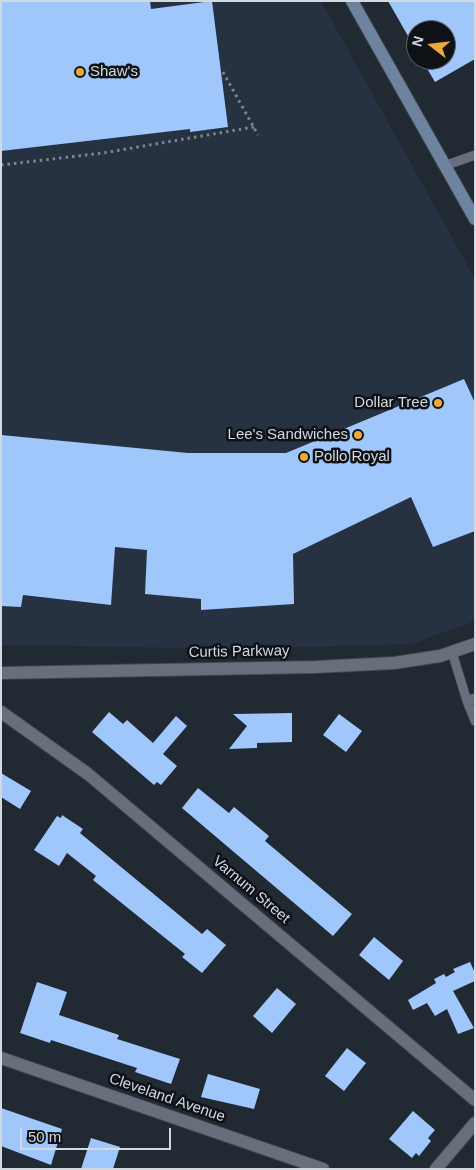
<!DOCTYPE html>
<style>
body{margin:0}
#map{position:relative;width:476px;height:1170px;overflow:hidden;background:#212933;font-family:Arial,sans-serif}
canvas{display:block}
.frame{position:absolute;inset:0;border:2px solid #d3d9e0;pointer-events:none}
.north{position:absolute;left:406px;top:20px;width:50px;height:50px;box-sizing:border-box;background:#0e1116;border:1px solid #5d6167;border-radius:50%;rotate:286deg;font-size:14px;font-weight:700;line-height:20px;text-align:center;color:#d3d9e0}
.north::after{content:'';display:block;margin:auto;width:18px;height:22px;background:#eca93a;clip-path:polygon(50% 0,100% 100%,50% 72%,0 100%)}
.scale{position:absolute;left:20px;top:1128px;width:151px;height:22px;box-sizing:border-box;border:2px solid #d3d9e0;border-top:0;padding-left:6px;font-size:15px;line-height:18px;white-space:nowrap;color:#d3d9e0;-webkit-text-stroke:4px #0e1116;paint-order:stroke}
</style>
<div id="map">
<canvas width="476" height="1170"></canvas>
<div class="frame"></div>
<div class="north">N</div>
<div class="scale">50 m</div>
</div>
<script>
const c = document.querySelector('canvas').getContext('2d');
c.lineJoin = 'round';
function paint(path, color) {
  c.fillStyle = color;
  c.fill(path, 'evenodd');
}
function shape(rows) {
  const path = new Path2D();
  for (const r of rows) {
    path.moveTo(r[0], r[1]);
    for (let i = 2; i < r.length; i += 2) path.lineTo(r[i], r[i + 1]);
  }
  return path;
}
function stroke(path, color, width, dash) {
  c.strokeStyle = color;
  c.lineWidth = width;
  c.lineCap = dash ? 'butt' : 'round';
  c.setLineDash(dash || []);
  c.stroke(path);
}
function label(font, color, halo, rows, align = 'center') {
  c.font = font + ' Arial,sans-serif';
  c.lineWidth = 5;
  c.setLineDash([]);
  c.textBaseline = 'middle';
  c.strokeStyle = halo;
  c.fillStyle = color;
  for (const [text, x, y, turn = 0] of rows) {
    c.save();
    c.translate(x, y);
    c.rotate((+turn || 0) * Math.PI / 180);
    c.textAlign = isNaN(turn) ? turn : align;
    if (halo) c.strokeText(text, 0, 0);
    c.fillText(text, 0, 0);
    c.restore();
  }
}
const built = shape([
 [1,1,321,1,475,279,475,621,412,644,241,649,1,645]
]);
const building = shape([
 [1,1,150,1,151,9,212,1,228,127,190,132,190,129,1,151],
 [388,1,475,1,475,59,435,82,422,60,446,60,446,30,416,30,416,50],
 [464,379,475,403,475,531,433,547,411,497,293,554,294,604,201,610,201,599,145,594,147,550,115,547,111,605,23,595,21,607,1,606,1,435,188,453,286,453],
 [109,712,123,724,127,720,153,743,176,716,187,726,163,754,177,766,161,785,157,782,154,785,92,732],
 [292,713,292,742,257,743,257,748,229,749,247,726,233,714],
 [339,714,362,731,346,752,323,735],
 [1,773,31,791,20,809,1,797],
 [198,788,229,813,234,807,269,836,265,841,352,914,333,936,182,808],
 [62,815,83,829,80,833,202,934,207,929,226,945,202,973,182,957,185,954,93,880,96,876,67,853,59,866,34,850,57,816,61,818],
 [374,937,403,961,389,980,359,955],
 [470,962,475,973,475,981,453,991,474,1028,458,1034,447,1009,435,1016,427,1003,413,1010,408,1000,436,983,434,979,444,974,446,977,455,972,453,969],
 [37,982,67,992,59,1015,119,1035,117,1039,180,1059,171,1084,135,1072,137,1068,51,1040,50,1043,20,1033],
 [277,988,296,1004,272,1033,253,1016],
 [347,1048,366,1063,344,1091,325,1076],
 [208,1074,260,1089,254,1109,201,1097],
 [1,1108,62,1129,51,1165,1,1146],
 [413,1111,435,1130,428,1138,431,1141,419,1156,416,1153,412,1158,389,1139],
 [91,1138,120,1147,113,1169,81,1169]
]);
const path = shape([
 [223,72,258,135],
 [1,165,103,153,254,127]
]);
const service = shape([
 [444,166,475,155],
 [452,652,467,701],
 [475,698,467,701,475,721]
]);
const minor = shape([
 [1,712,88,774,475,1100],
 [1,1058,323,1169],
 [436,1169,475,1123]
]);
const tertiary = shape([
 [1,673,315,667,394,663,440,656,475,644]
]);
const secondary = shape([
 [352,1,475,219]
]);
const markers = [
 [80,72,5,"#eca93a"],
 [438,403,5,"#eca93a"],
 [358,435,5,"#eca93a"],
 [304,457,5,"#eca93a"]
];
const poiNames = [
 ["Shaw's",90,72],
 ["Dollar Tree",428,403,"right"],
 ["Lee's Sandwiches",348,435,"right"],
 ["Pollo Royal",314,457]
];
const streetNames = [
 ["Curtis Parkway",239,652,-1],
 ["Varnum Street",251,890,40],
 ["Cleveland Avenue",167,1098,19]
];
paint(built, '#263241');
paint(building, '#9fc7fc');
stroke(service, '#3e454e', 10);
stroke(minor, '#3e454e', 14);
stroke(tertiary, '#3e454e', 14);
stroke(secondary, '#3e454e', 14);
stroke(path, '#7e858e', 3, [2.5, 4]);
stroke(service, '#666f7b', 9);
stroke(minor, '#666f7b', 12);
stroke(tertiary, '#666f7b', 12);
stroke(secondary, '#6e839e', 12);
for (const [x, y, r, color] of markers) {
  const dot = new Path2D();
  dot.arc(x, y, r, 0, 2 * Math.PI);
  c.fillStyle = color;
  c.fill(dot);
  stroke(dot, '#0e1116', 2);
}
label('15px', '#d3d9e0', '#0e1116', poiNames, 'left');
label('15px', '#d3d9e0', '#0e1116', streetNames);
</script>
